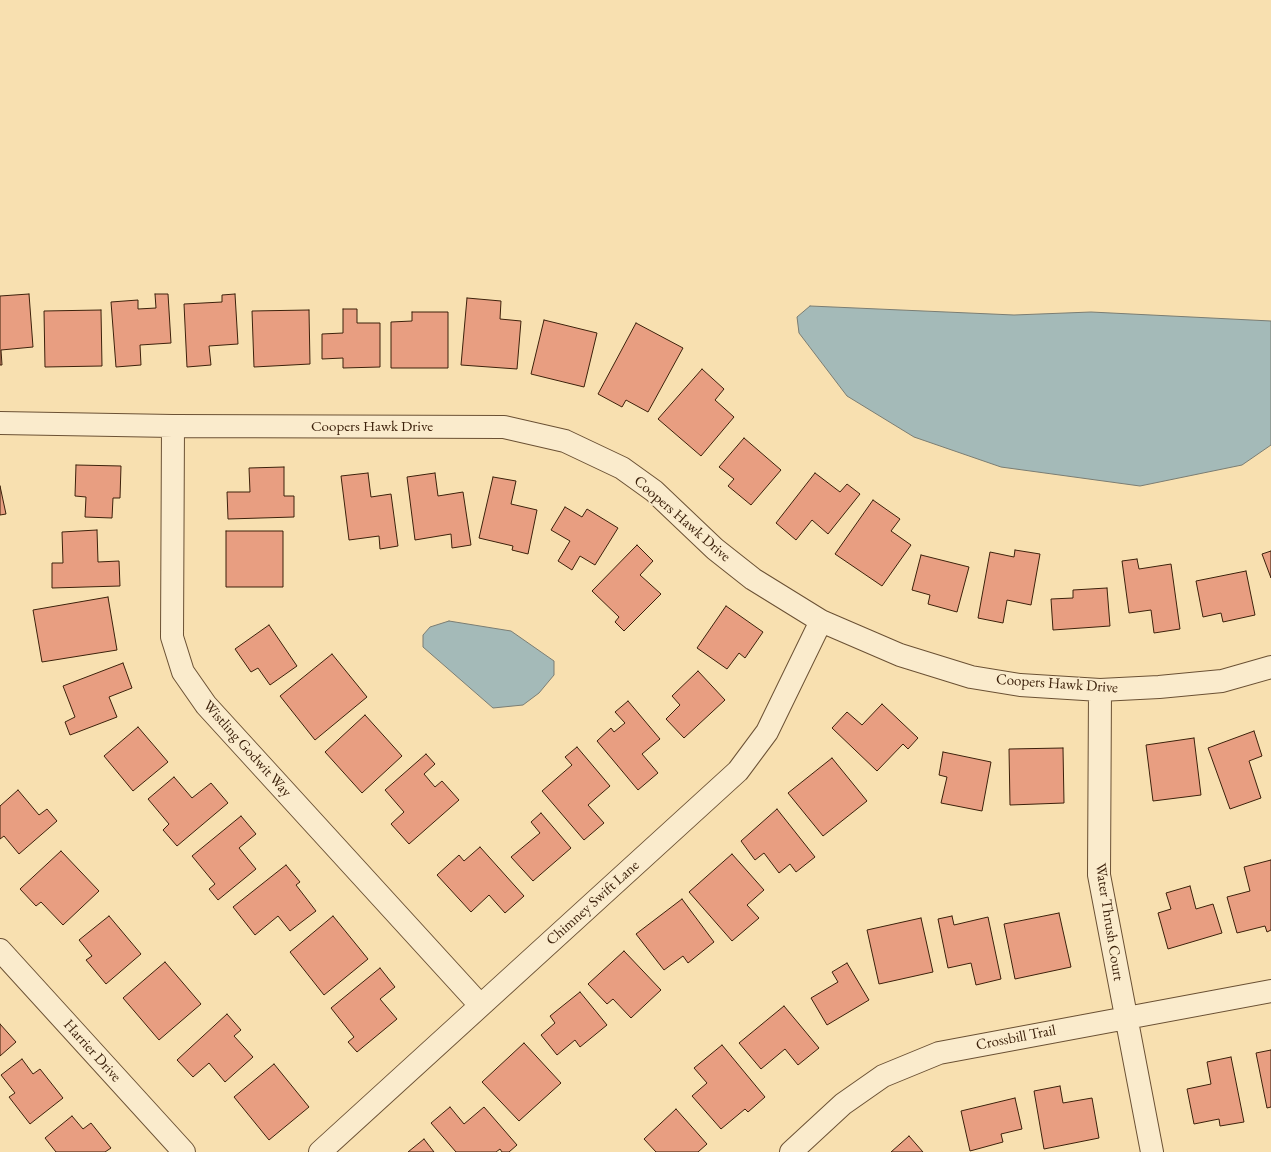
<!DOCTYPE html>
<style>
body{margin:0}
canvas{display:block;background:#f8e0b0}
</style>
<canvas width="1271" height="1152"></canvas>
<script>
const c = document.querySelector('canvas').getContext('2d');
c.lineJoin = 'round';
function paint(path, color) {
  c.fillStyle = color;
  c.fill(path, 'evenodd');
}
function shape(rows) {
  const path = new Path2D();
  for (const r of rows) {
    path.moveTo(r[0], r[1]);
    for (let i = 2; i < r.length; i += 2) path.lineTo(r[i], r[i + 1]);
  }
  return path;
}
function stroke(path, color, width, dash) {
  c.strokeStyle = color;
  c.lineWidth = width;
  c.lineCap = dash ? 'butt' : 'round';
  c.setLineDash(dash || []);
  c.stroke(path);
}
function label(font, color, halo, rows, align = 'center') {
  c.font = font + ' "EB Garamond",serif';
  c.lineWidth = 3;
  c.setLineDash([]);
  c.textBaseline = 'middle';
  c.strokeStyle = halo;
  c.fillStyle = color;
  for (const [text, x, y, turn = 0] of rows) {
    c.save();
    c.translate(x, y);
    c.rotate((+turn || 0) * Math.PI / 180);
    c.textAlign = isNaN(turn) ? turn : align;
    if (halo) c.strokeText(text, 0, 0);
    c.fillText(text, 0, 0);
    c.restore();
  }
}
const water = shape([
 [810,306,1014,315,1091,312,1271,321,1271,445,1242,465,1140,486,1001,467,914,437,847,396,799,333,797,317,810,306],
 [449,621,511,631,554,661,554,675,539,693,523,705,493,708,423,647,423,635,430,627,449,621]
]);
const building = shape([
 [29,294,33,347,1,350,2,365,0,365,0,296,29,294],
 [155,294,168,294,171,343,140,345,141,365,116,367,111,302,138,300,138,309,156,308,155,294],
 [235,294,238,344,209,346,211,365,187,367,184,304,222,302,222,295,235,294],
 [467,298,501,301,500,319,521,321,517,369,461,365,467,298],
 [343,309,357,309,357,323,380,323,380,367,343,368,343,358,322,359,322,334,343,333,343,309],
 [101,310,102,366,45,367,44,311,101,310],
 [309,310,310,364,254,367,252,311,309,310],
 [412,312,448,312,448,368,391,368,391,322,412,321,412,312],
 [544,320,597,333,584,387,531,374,544,320],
 [636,323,683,348,648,412,626,400,622,407,598,394,636,323],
 [702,369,724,389,715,400,734,417,701,456,658,419,702,369],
 [744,438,781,470,751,505,728,486,734,479,719,467,744,438],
 [76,465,121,466,120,498,113,498,112,518,85,517,86,497,75,496,76,465],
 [284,467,284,496,294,496,294,517,228,519,227,492,250,492,249,468,284,467],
 [368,473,371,497,391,494,398,546,380,549,379,536,349,540,341,476,368,473],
 [435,473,438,496,463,492,471,545,452,548,451,534,415,540,407,477,435,473],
 [815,473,840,492,847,484,860,494,828,534,812,520,796,540,776,523,815,473],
 [493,477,516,481,511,504,537,510,528,554,512,550,513,546,479,538,493,477],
 [0,486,6,514,0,515,0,486],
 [873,500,900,519,891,531,911,545,882,586,835,554,873,500],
 [565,507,582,517,587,509,618,528,595,565,580,556,572,570,558,561,570,541,551,530,565,507],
 [97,530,98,562,119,561,120,586,52,588,52,563,63,563,62,532,97,530],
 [226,531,283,531,283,587,226,587,226,531],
 [637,545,653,561,640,575,661,594,624,631,615,622,619,617,592,591,637,545],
 [1015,550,1040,554,1031,605,1007,600,1003,623,978,618,990,552,1014,557,1015,550],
 [1271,551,1271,578,1262,554,1271,551],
 [921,555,969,567,957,612,928,604,930,595,912,590,921,555],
 [1137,559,1139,569,1171,564,1180,629,1154,633,1151,610,1129,613,1122,561,1137,559],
 [1246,571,1255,615,1223,622,1221,613,1203,617,1196,581,1246,571],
 [1107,588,1110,626,1053,630,1051,599,1073,598,1073,590,1107,588],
 [108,597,117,650,42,662,33,610,108,597],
 [726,606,763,632,745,658,739,653,727,669,697,648,726,606],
 [269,625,297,666,270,685,258,668,251,672,235,649,269,625],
 [332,654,367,697,315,740,280,696,332,654],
 [123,663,132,688,109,697,117,717,70,735,65,722,75,717,63,686,123,663],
 [698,671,725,700,684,738,666,719,680,705,672,696,698,671],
 [628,701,660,739,642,754,658,773,638,790,597,741,611,728,614,732,625,723,615,712,628,701],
 [882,704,918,738,908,749,903,744,877,771,832,728,847,712,862,725,882,704],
 [365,715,402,756,362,793,325,752,365,715],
 [138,727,168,762,133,791,104,756,138,727],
 [1254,731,1262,756,1249,761,1261,798,1230,809,1208,748,1254,731],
 [1194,738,1201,795,1153,801,1146,745,1194,738],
 [577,747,610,786,588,805,604,823,584,840,542,791,572,765,565,757,577,747],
 [1063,748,1064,803,1010,805,1009,749,1063,748],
 [943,752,991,762,982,811,941,803,947,777,939,775,943,752],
 [426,754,435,764,424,774,435,787,442,781,459,800,409,844,391,824,404,812,385,790,426,754],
 [832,758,867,801,823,836,788,793,832,758],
 [174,777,192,798,211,783,228,803,177,846,163,830,169,824,148,799,174,777],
 [18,790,39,815,47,809,57,821,19,854,4,836,0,839,0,806,18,790],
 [777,809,815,857,796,872,790,864,779,873,764,853,755,860,741,841,777,809],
 [541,813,571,848,533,881,511,857,540,833,531,822,541,813],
 [241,816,256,834,239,848,256,869,218,900,209,889,215,884,192,856,241,816],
 [480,847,524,896,505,913,489,895,471,912,437,875,459,855,464,861,480,847],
 [61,851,99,891,63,925,41,902,36,906,20,889,61,851],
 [732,854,764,890,747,905,759,918,732,941,689,892,732,854],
 [1271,860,1271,930,1267,932,1265,926,1237,933,1227,897,1250,891,1244,867,1271,860],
 [286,865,300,882,296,885,316,911,290,931,278,916,255,935,233,907,286,865],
 [1190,886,1196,909,1213,904,1222,933,1168,949,1158,913,1171,909,1166,893,1190,886],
 [682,899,714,942,688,963,683,956,664,970,636,934,682,899],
 [1059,913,1071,967,1015,979,1004,924,1059,913],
 [109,916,141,954,106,984,86,960,92,956,79,940,109,916],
 [333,916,368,959,324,995,290,952,333,916],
 [952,916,954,925,988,917,1001,979,976,985,971,963,948,968,938,919,952,916],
 [921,918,933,972,879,984,867,930,921,918],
 [624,951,661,990,631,1018,613,999,607,1004,588,984,624,951],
 [165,962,201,1004,159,1040,123,998,165,962],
 [847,963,869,1000,827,1025,811,998,838,982,832,972,847,963],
 [380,968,395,987,380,999,397,1019,357,1052,348,1042,354,1037,331,1008,380,968],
 [580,992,607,1025,580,1047,575,1040,557,1055,541,1035,555,1023,550,1016,580,992],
 [784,1006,819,1048,798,1065,785,1049,761,1069,739,1043,784,1006],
 [227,1014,241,1030,234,1036,253,1057,225,1082,209,1063,193,1077,177,1060,227,1014],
 [0,1024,16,1042,0,1056,0,1024],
 [524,1043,561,1083,519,1121,482,1082,524,1043],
 [722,1045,765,1097,748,1112,745,1109,721,1129,692,1096,707,1083,694,1068,722,1045],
 [1271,1050,1271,1107,1267,1108,1256,1053,1271,1050],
 [1231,1057,1244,1122,1220,1126,1219,1119,1194,1124,1187,1089,1211,1084,1207,1062,1231,1057],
 [22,1059,33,1074,40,1069,63,1098,30,1124,9,1097,15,1093,1,1075,22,1059],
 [274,1064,309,1107,269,1140,234,1097,274,1064],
 [1060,1086,1063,1103,1092,1098,1099,1138,1044,1149,1034,1091,1060,1086],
 [1015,1098,1022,1129,1001,1134,1003,1142,970,1151,961,1111,1015,1098],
 [450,1107,464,1124,484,1107,517,1145,509,1152,502,1152,500,1149,496,1152,456,1152,431,1123,450,1107],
 [676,1109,707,1144,698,1152,656,1152,644,1139,676,1109],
 [72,1116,83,1129,91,1123,111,1148,105,1152,56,1152,45,1138,72,1116],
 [909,1136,923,1152,891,1152,909,1136],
 [424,1139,434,1152,408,1152,424,1139]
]);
const minor = shape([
 [0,423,173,426,504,427,565,441,622,468,654,491,715,549,753,579,821,621,900,655,971,677,1020,685,1100,690,1159,687,1222,681,1271,667],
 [173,426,172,637,183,672,206,705,480,1005],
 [1100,690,1099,875,1152,1152],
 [0,950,184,1152],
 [320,1152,738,771,767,732,821,621],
 [791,1152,843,1104,883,1076,939,1053,1271,991]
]);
const streetNames = [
 ["Coopers Hawk Drive",372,427],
 ["Coopers Hawk Drive",682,519,41],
 ["Coopers Hawk Drive",1057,684,4],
 ["Wistling Godwit Way",247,749,48],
 ["Chimney Swift Lane",593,903,-42],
 ["Water Thrush Court",1109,922,81],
 ["Crossbill Trail",1016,1038,-11],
 ["Harrier Drive",92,1051,48]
];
paint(water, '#a4bab8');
stroke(water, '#7a7d73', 1);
paint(building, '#e89e81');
stroke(building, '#3c210b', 1);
stroke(minor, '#6b5134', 24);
stroke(minor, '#faebcc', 22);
label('15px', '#3c210b', '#faebcc', streetNames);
</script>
